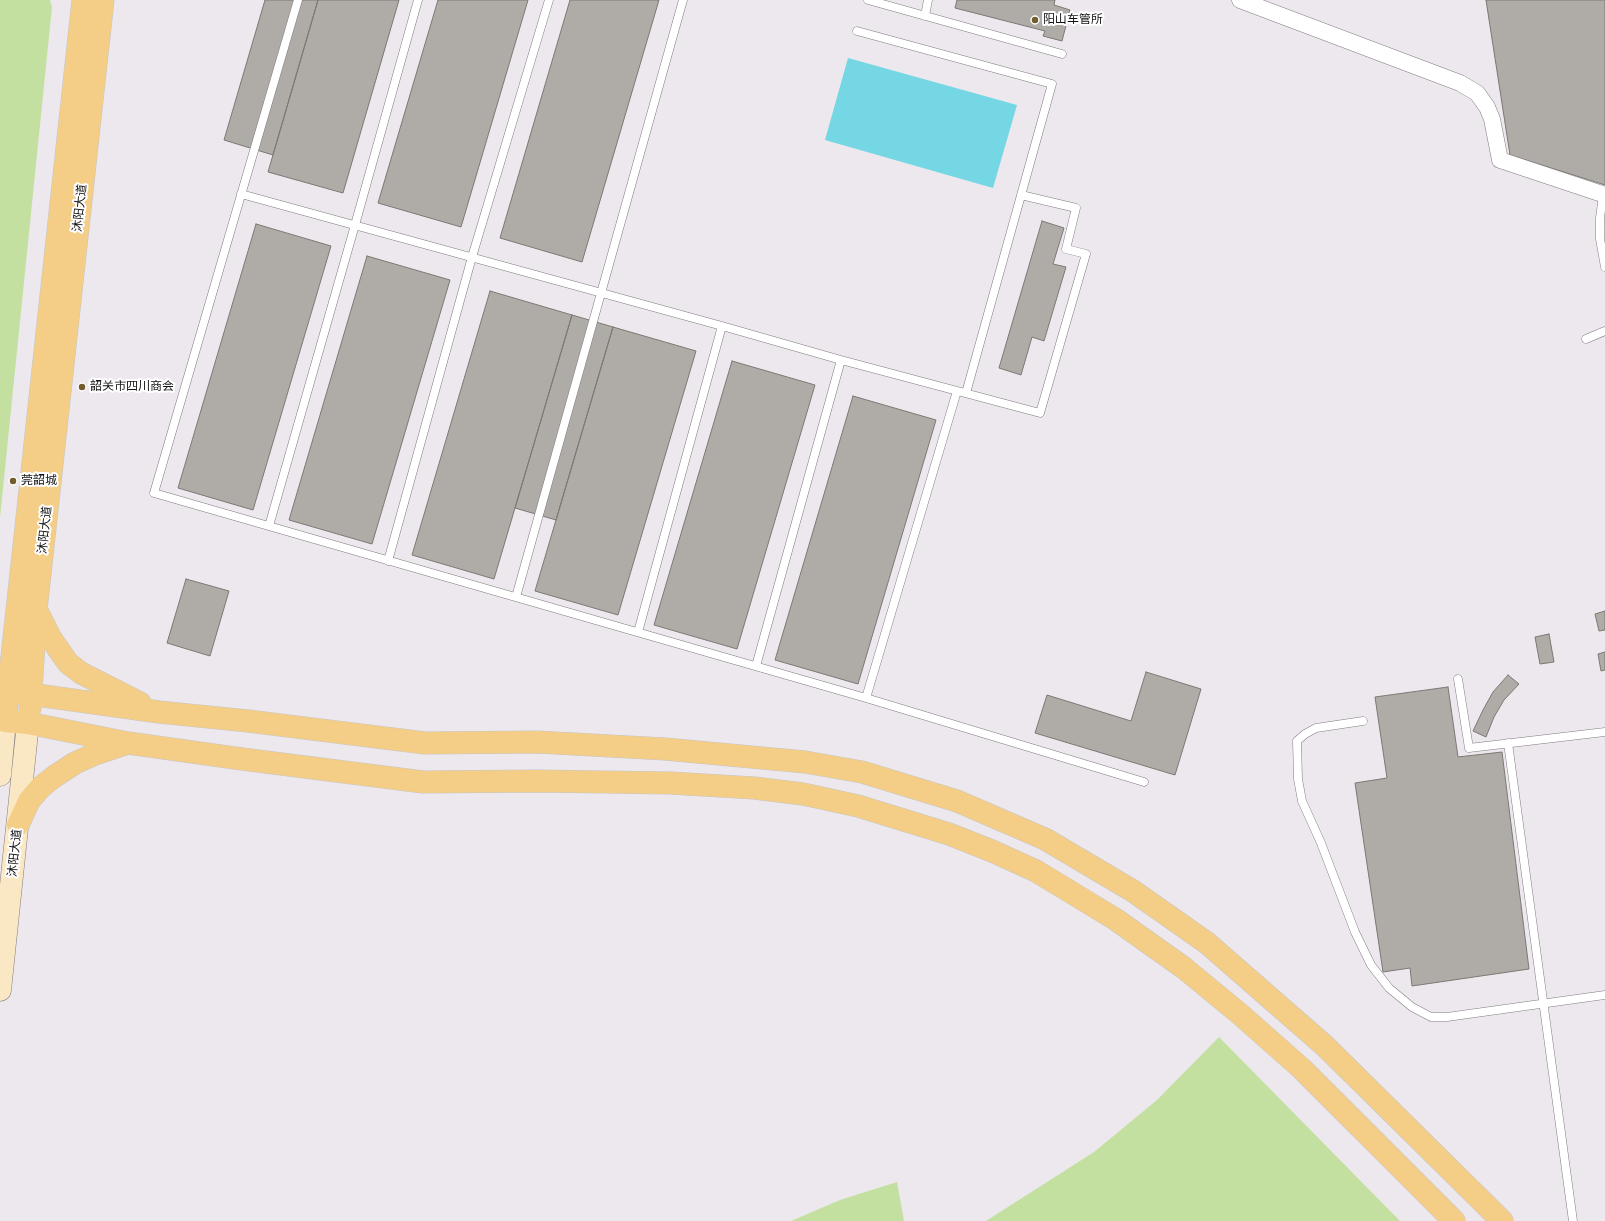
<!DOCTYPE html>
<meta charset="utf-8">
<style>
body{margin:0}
canvas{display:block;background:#ece8ed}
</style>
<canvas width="1605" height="1221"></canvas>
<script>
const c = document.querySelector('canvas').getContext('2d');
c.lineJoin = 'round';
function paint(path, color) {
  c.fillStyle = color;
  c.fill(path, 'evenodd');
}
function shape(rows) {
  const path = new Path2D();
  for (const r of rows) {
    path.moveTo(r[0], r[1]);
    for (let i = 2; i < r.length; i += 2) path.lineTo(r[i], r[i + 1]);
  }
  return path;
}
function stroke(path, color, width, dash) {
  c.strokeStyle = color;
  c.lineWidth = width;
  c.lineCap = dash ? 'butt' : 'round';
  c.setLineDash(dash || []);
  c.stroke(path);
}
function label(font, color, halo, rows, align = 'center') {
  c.font = font + ' "Noto Sans","Noto Sans SC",sans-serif';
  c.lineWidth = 4;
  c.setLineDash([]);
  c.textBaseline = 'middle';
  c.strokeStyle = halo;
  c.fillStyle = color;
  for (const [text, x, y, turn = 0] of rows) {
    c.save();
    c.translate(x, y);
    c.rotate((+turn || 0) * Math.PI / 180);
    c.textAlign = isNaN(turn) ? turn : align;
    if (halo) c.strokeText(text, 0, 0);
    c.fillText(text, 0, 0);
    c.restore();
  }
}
const green = shape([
 [0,0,50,0,52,7,0,518],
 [1219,1037,1400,1221,986,1221,1094,1152,1157,1100],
 [897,1182,904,1221,791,1221,840,1200]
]);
const water = shape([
 [848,58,1017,105,993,188,825,140]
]);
const building = shape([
 [265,0,318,0,273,155,224,140,265,0],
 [318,0,399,0,343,193,268,172,318,0],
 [438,0,528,0,461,227,378,203,438,0],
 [570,0,659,0,582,262,500,238,570,0],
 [957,0,1055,0,1054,5,1070,10,1062,41,1043,36,1045,31,955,8,957,0],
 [1486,0,1605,0,1605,185,1510,155,1486,0],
 [1042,221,1064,228,1053,264,1066,267,1044,341,1032,337,1021,375,999,368,1042,221],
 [256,224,331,246,253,510,178,488,256,224],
 [367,256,450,280,372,544,289,520,367,256],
 [490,291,572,315,494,579,412,555,490,291],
 [572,315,613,327,556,520,515,508,572,315],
 [613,327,696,351,618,615,535,591,613,327],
 [732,361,815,385,737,649,654,625,732,361],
 [853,396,936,420,858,684,775,660,853,396],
 [186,579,229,591,210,656,167,643,186,579],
 [1605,611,1605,630,1599,631,1595,614,1605,611],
 [1549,634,1554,662,1540,664,1535,637,1549,634],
 [1605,652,1605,670,1601,671,1598,654,1605,652],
 [1146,672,1201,689,1175,775,1035,733,1047,695,1131,721,1146,672],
 [1508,675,1519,684,1504,700,1494,717,1486,737,1473,731,1483,710,1493,692,1508,675],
 [1448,687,1458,757,1502,752,1529,969,1412,986,1410,968,1383,972,1355,783,1387,778,1375,697,1448,687]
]);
const service = shape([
 [298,0,154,493,866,698,957,391],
 [868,0,1062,54],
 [925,16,928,0],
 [857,31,1052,84,966,393],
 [241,194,722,326,841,360,1040,413,1086,254,1066,249,1076,208,1021,195],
 [1603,195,1600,218,1600,239,1605,267],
 [1586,339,1605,331],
 [269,526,355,225,418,0],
 [388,561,472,257,549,0],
 [516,597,683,0],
 [638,632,722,326],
 [756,666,841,360],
 [1458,679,1469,748,1605,732],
 [866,698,1144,782],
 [1363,721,1316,728,1305,734,1297,741,1298,779,1302,801,1321,843,1355,932,1371,965,1389,988,1412,1007,1431,1017,1447,1017,1605,995],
 [1508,743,1573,1221]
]);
const minor = shape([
 [1240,0,1460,83,1477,93,1487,107,1492,119,1500,160,1605,195]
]);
const secondary = shape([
 [0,775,5,721],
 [0,990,28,723]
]);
const primary = shape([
 [83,0,5,721,28,723,128,743,242,759,423,782,537,781,670,783,754,788,803,794,858,806,949,834,992,851,1036,871,1115,919,1184,968,1241,1015,1302,1069,1454,1221],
 [37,611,50,637,68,663,81,673,140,703],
 [8,691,159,712,248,721,425,743,537,742,665,749,805,762,862,772,957,801,1045,839,1133,891,1207,943,1325,1046,1502,1221],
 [30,708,36,610,103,0],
 [18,825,29,801,41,787,55,776,75,763,95,754,125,744]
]);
const markers = [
 [1035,20,4,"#725d2c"],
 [82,387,4,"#725d2c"],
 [13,481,4,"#725d2c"]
];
const poiNames = [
 ["阳山车管所",1043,20],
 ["韶关市四川商会",90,387],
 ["莞韶城",21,481]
];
const streetNames = [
 ["沐阳大道",80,208,-84],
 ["沐阳大道",45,530,-84],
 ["沐阳大道",15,853,-84]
];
paint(green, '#c4e0a1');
paint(water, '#75d6e4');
paint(building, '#afaba6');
stroke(building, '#7c7874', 1);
stroke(service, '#807c81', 9);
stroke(minor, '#807c81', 17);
stroke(secondary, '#807c81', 23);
stroke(primary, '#c6c6c7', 23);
stroke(service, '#fff', 8);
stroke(minor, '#fff', 16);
stroke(secondary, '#fae7c3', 22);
stroke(primary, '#f4ce86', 22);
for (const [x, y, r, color] of markers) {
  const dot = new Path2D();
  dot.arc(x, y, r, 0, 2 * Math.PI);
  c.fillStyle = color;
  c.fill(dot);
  stroke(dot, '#fff', 1.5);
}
label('12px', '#131214', '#fff', poiNames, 'left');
label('12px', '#131214', '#fff', streetNames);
</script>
